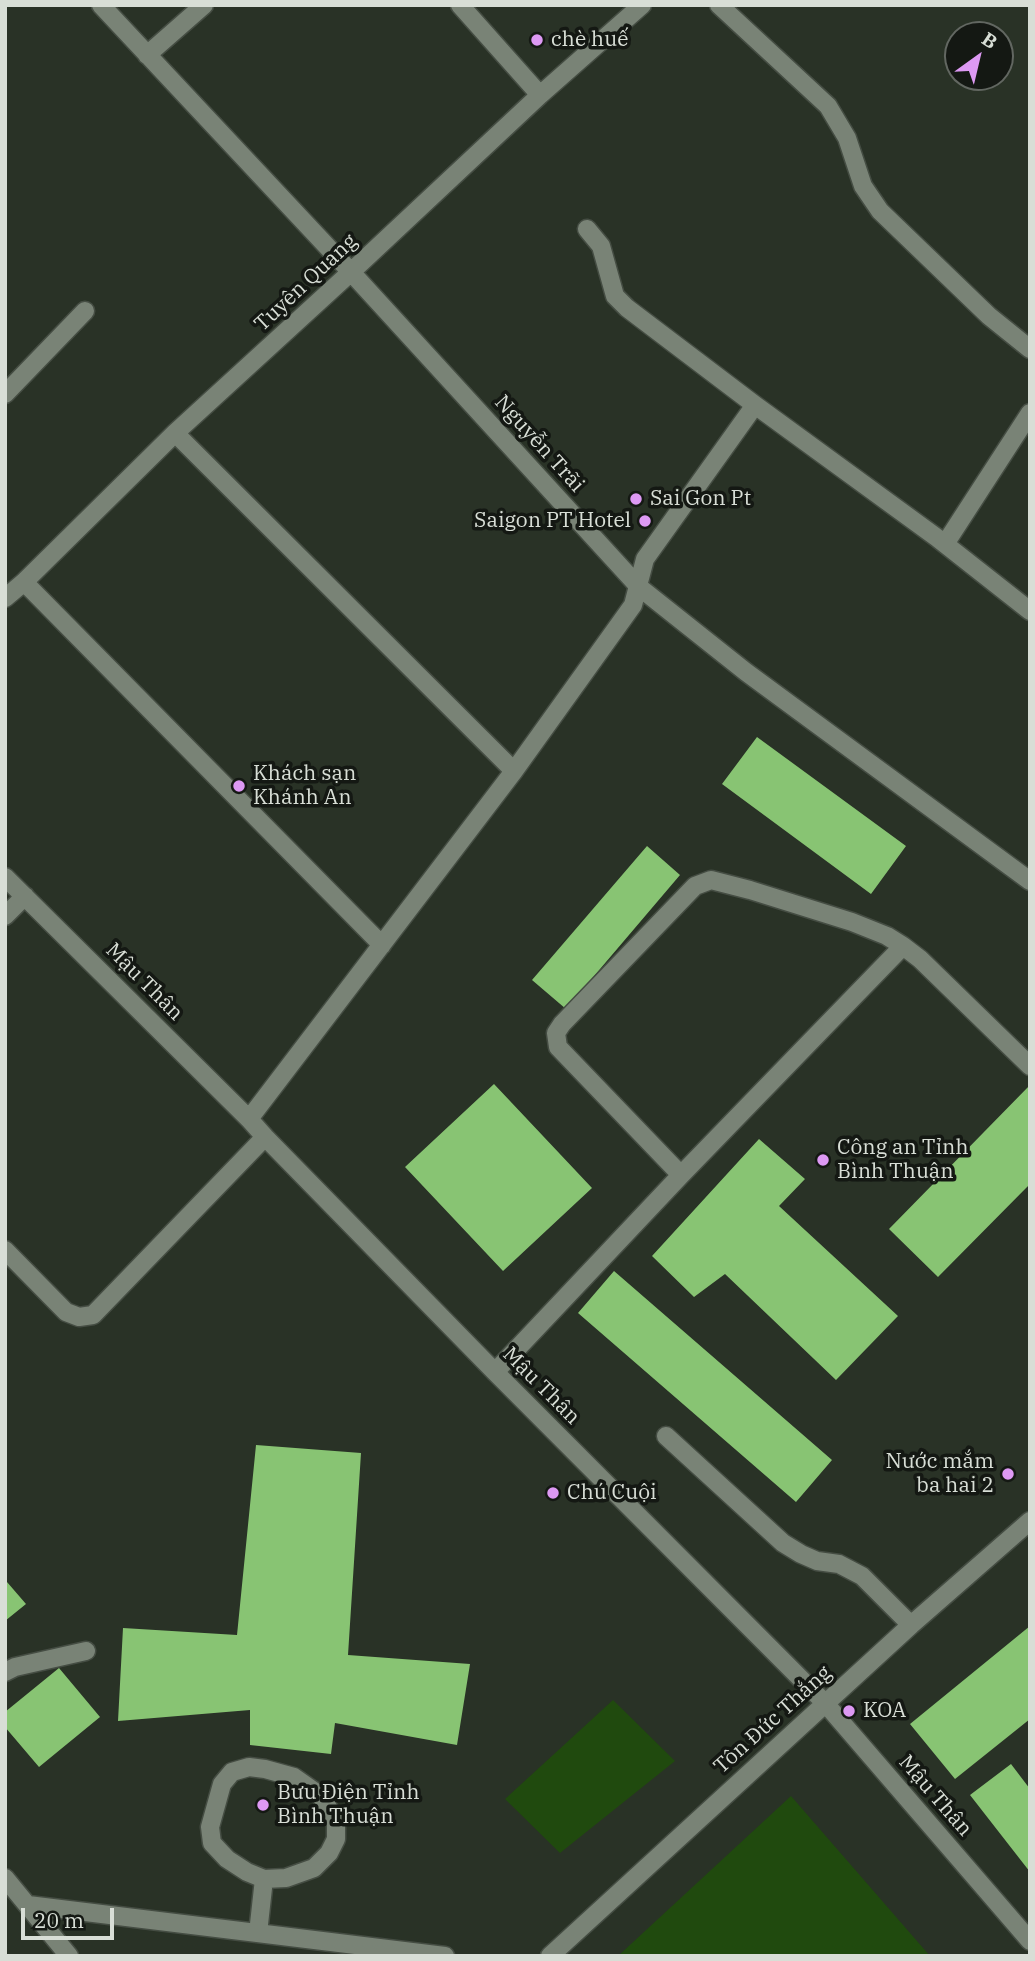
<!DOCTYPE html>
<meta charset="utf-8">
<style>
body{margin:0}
#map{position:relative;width:1035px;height:1961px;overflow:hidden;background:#293226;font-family:"IBM Plex Serif",serif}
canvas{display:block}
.frame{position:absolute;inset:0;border:7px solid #d8ded6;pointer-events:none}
.north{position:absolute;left:944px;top:21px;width:70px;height:70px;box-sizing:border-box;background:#141813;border:2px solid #626761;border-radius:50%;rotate:34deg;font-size:19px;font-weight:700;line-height:28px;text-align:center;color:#d8ded6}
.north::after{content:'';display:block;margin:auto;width:24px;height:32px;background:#dd99f3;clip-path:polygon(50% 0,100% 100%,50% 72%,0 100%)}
.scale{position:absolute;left:21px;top:1908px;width:93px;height:32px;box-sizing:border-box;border:4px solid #d8ded6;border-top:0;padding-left:9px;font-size:21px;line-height:24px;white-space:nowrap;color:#d8ded6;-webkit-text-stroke:5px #141813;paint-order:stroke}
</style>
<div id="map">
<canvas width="1035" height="1961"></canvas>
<div class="frame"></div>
<div class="north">B</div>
<div class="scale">20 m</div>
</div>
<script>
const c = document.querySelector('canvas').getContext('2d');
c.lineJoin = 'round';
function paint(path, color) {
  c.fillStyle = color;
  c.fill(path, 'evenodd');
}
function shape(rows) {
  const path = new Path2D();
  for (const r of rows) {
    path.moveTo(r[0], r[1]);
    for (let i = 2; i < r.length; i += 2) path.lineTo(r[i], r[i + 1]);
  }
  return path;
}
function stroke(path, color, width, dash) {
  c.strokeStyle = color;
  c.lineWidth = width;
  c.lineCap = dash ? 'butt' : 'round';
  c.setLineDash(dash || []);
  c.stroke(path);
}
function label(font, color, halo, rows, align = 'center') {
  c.font = font + ' "IBM Plex Serif",serif';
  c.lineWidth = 7;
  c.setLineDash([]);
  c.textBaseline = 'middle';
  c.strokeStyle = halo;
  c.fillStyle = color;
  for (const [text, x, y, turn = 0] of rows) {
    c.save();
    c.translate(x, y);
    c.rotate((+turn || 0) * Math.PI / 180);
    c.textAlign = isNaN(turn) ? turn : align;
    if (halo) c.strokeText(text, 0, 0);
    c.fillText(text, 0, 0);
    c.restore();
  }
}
const green = shape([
 [613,1700,675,1761,560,1853,505,1799],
 [791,1796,930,1956,618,1956]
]);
const building = shape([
 [757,737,906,846,871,894,722,784],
 [647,846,680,875,566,1009,532,980],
 [494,1084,592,1188,503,1271,405,1167],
 [1030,1085,1030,1184,938,1277,889,1229],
 [759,1139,805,1179,779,1206,898,1316,836,1380,725,1274,694,1297,652,1256],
 [614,1271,832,1460,796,1502,578,1313],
 [256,1445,361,1453,348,1655,470,1664,457,1745,335,1723,331,1754,250,1745,250,1710,118,1721,123,1628,237,1635],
 [7,1582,26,1604,5,1621,5,1583],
 [1030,1626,1030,1719,955,1779,910,1724],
 [59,1668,100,1717,39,1767,5,1727,5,1712],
 [1011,1764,1030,1789,1030,1872,970,1795]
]);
const minor = shape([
 [101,5,351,272,639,587,746,672,1030,881],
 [460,5,540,95],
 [719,5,828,106,847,138,863,186,880,211,989,316,1030,349],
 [147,55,204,5],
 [587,229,601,246,615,296,627,308,755,405,936,537,1030,611],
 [5,394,85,311],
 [175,433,514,771],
 [945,544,1030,413],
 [24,582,382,945],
 [5,598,24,582,175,433,351,272,540,95,642,5],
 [5,877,249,1119,265,1137,495,1372,825,1703,1030,1941],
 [5,916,25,896],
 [249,1119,514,771,633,605,645,559,755,405],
 [681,1175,558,1047,556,1033,562,1024,695,886,711,880,750,890,852,922,887,936,903,946],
 [5,1250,66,1312,79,1317,93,1315,265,1137],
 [495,1372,681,1175,903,946,920,959,1030,1066],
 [666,1436,783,1543,801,1554,817,1561,839,1564,862,1576,911,1625],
 [5,1672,15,1667,86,1651],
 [5,1878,69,1956],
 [28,1905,445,1956],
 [258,1933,264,1879,247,1872,227,1859,212,1843,210,1827,222,1784,232,1772,249,1767,265,1769,294,1777,321,1796,336,1821,336,1839,329,1853,314,1868,286,1878,264,1879],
 [550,1956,911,1625,1030,1521]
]);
const markers = [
 [537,40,7,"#dd99f3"],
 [636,499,7,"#dd99f3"],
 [645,521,7,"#dd99f3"],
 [239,786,7,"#dd99f3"],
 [823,1160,7,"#dd99f3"],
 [1008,1474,7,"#dd99f3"],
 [553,1493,7,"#dd99f3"],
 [849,1711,7,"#dd99f3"],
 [263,1805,7,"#dd99f3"]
];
const poiNames = [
 ["chè huế",551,40],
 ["Sai Gon Pt",650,499],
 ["Saigon PT Hotel",631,521,"right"],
 ["Khách sạn",253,774],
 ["Khánh An",253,798],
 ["Công an Tỉnh",837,1148],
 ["Bình Thuận",837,1172],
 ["Nước mắm",994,1462,"right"],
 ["ba hai 2",994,1486,"right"],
 ["Chú Cuội",567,1493],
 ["KOA",863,1711],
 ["Bưu Điện Tỉnh",277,1793],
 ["Bình Thuận",277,1817]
];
const streetNames = [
 ["Tuyên Quang",306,283,-43],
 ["Nguyễn Trãi",539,444,48],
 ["Mậu Thân",144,982,45],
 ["Mậu Thân",541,1386,45],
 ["Tôn Đức Thắng",773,1720,-42],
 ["Mậu Thân",935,1796,49]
];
paint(green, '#204a0e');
paint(building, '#88c473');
stroke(minor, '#454d43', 21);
stroke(minor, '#798376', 18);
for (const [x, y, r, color] of markers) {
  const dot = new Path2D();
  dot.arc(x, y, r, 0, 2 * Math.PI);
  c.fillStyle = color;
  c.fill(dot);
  stroke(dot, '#141813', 2.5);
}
label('21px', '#d8ded6', '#141813', poiNames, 'left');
label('21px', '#d8ded6', '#141813', streetNames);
</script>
